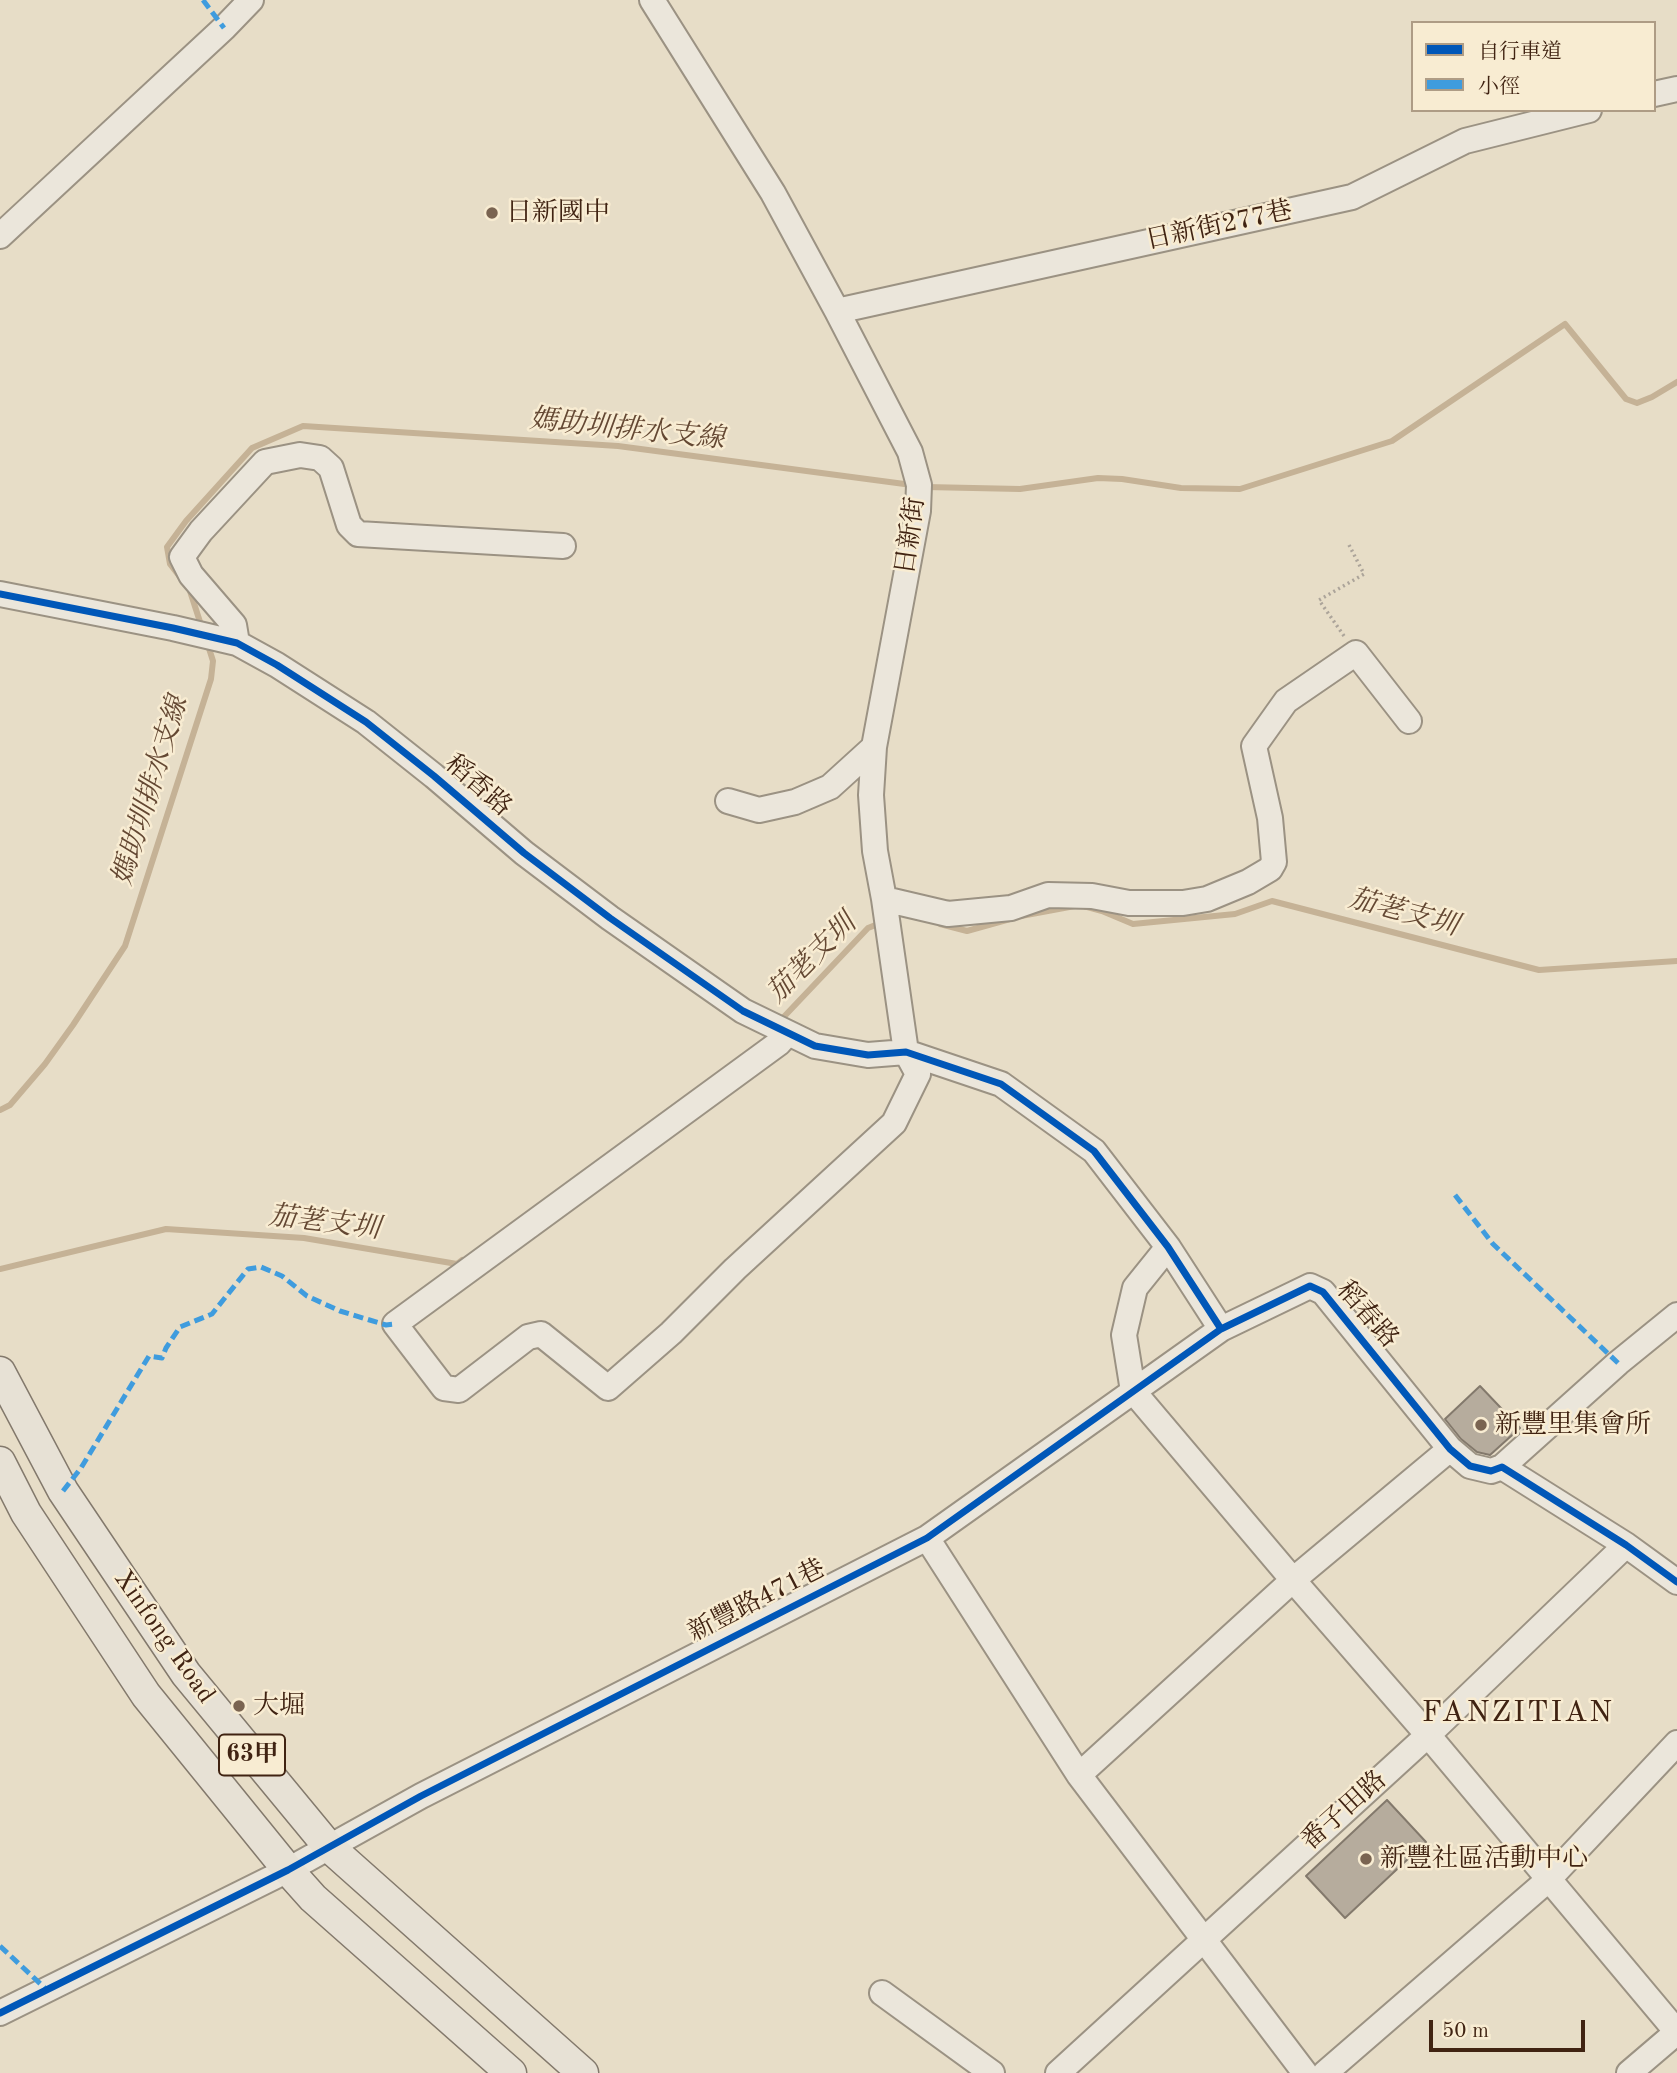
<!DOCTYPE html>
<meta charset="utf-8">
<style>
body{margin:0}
#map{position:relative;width:1677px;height:2073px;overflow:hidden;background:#e7ddc7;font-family:"Old Standard TT","Noto Serif TC",serif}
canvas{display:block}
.legend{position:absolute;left:1411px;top:21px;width:245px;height:91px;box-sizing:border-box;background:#f8ecd2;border:2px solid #ae9c85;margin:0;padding:9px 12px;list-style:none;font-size:21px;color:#402312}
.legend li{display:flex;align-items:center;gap:14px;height:35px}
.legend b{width:35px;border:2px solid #ae9c85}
.scale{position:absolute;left:1429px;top:2020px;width:156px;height:32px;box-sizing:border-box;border:4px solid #402312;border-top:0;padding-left:9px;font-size:21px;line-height:24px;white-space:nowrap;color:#402312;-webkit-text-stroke:5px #f8ecd2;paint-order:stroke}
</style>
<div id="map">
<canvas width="1677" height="2073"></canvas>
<ul class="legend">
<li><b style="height:9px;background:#0057b8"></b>自行車道</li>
<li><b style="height:9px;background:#3f9cde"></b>小徑</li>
</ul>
<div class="scale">50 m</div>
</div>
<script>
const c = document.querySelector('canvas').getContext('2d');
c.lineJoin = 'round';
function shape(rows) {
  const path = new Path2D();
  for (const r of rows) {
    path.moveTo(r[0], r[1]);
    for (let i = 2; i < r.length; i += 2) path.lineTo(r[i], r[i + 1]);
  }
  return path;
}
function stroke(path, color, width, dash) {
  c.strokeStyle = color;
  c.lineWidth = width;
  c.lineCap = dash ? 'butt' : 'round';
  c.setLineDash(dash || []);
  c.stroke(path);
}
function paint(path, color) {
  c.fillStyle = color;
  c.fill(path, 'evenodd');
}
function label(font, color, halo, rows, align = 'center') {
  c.font = font + ' "Old Standard TT","Noto Serif TC",serif';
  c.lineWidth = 5;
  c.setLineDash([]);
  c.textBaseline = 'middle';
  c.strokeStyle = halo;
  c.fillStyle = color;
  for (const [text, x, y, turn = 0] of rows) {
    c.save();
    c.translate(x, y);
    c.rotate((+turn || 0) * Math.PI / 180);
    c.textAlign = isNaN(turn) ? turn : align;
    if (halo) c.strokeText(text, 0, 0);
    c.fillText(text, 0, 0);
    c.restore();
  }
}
const stream = shape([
 [926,487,1020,489,1098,478,1122,479,1181,488,1240,489,1392,441,1565,324,1626,399,1637,403,1652,397,1677,382],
 [180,577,170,564,167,547,186,521,252,448,303,426,618,446,912,485],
 [189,588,202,628],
 [1021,916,1080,905,1102,911,1133,924,1235,914,1272,901,1539,970,1677,961],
 [940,924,967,931,1010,919],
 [778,1023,868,928,883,922],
 [0,1110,10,1105,45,1064,73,1025,125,946,211,679,213,661,207,642],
 [0,1269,166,1229,304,1238,457,1264,462,1260]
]);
const building = shape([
 [1480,1386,1520,1428,1490,1455,1477,1452,1461,1439,1445,1419,1480,1386],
 [1387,1800,1426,1842,1345,1918,1306,1876,1387,1800]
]);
const path = shape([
 [1344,636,1319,600,1364,574,1348,543]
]);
const minor = shape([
 [652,0,773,193,837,311,910,452,919,485,918,511,874,747,871,795,875,851,884,899,906,1052,918,1074,894,1123,735,1269,671,1333,608,1388,541,1334,528,1337,459,1390,444,1388,395,1324,779,1043,788,1033],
 [1654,94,1677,89],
 [0,236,224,28,251,0],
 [837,311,1352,197,1465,141,1589,110],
 [0,594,173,628,237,643,277,665,366,722,434,776,524,853,610,918,743,1011,815,1046,868,1055,906,1052,1001,1084,1094,1151,1168,1247,1221,1329],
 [237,643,234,625,191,575,182,557,201,531,265,462,300,455,320,458,331,468,349,525,358,534,563,546],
 [728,801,759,810,795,802,830,787,874,747],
 [884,899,948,914,1011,908,1048,895,1092,896,1129,903,1183,903,1207,899,1248,882,1270,869,1274,862,1270,818,1254,746,1286,701,1356,653,1409,721],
 [1168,1247,1135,1288,1124,1335,1133,1391,1293,1580,1428,1735,1677,2032],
 [1502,1467,1618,1363,1677,1315],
 [927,1538,1079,1775,1305,2073],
 [1079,1775,1293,1580,1450,1449],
 [882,1993,992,2073],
 [0,2013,288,1870,421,1796,927,1538,1221,1329,1310,1286,1323,1292,1450,1449,1470,1466,1491,1471,1502,1467,1626,1545,1677,1582],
 [1058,2073,1428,1735,1626,1545],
 [1325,2073,1548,1880,1677,1743],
 [1629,2073,1677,2032]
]);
const major = shape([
 [0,1372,63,1491,186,1674,328,1846,583,2073],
 [0,1462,26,1513,146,1695,288,1870,313,1898,511,2073]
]);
const quiet = shape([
 [203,0,224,28],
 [1455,1195,1493,1244,1618,1363],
 [63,1491,81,1468,149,1356,162,1358,166,1348,180,1327,212,1314,248,1269,261,1267,282,1276,307,1296,340,1311,386,1325,395,1324],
 [0,1946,47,1990]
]);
const cycleway = shape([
 [0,594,173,628,237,643,277,665,366,722,434,776,524,853,610,918,743,1011,815,1046,868,1055,906,1052,1001,1084,1094,1151,1168,1247,1221,1329],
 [0,2013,288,1870,421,1796,927,1538,1221,1329,1310,1286,1323,1292,1450,1449,1470,1466,1491,1471,1502,1467,1626,1545,1677,1582]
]);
const markers = [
 [492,213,7,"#7a6451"],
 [1481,1425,7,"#7a6451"],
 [239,1706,7,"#7a6451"],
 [1366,1859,7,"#7a6451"]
];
const shields = [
 [252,1755,66]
];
const shieldNames = [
 ["63甲",252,1755]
];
const poiNames = [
 ["日新國中",506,213],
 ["新豐里集會所",1495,1425],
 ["大堀",253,1706],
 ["新豐社區活動中心",1380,1859]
];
const streetNames = [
 ["日新街277巷",1219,226,-12],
 ["日新街",911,536,-82],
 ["稻香路",478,786,41],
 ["稻春路",1367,1315,49],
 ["新豐路471巷",757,1601,-27],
 ["Xinfong Road",164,1637,55],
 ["番子田路",1344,1811,-42]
];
const waterNames = [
 ["媽助圳排水支線",627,430,6],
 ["媽助圳排水支線",151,791,-73],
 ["茄荖支圳",1403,913,15],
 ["茄荖支圳",812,959,-45],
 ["茄荖支圳",324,1223,7]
];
const quarterNames = [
 ["FANZITIAN",1518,1713]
];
stroke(stream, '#c5b296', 6);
paint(building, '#b6ac9d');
stroke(building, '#83796c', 2);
stroke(minor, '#9b9283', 28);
stroke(major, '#83796c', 33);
stroke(path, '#aca49a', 3.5, [2, 3.5]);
stroke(minor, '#ebe6db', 24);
stroke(major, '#e7e1d5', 30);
stroke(quiet, '#3f9cde', 5, [10, 5]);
stroke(cycleway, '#0057b8', 7);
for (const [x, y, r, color] of markers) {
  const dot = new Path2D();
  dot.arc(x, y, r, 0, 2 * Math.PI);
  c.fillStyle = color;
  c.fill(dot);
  stroke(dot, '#f8ecd2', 2.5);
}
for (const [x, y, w] of shields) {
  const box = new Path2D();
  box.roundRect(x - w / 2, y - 20.5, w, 41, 5);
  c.fillStyle = '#f8ecd2';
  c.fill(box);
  stroke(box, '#402312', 2);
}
label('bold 24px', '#402312', null, shieldNames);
label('26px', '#402312', '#f8ecd2', poiNames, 'left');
label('26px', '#402312', '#f8ecd2', streetNames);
label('italic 28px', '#644833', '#f8ecd2', waterNames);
c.letterSpacing = '2px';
label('30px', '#402312', '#f8ecd2', quarterNames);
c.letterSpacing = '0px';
</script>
